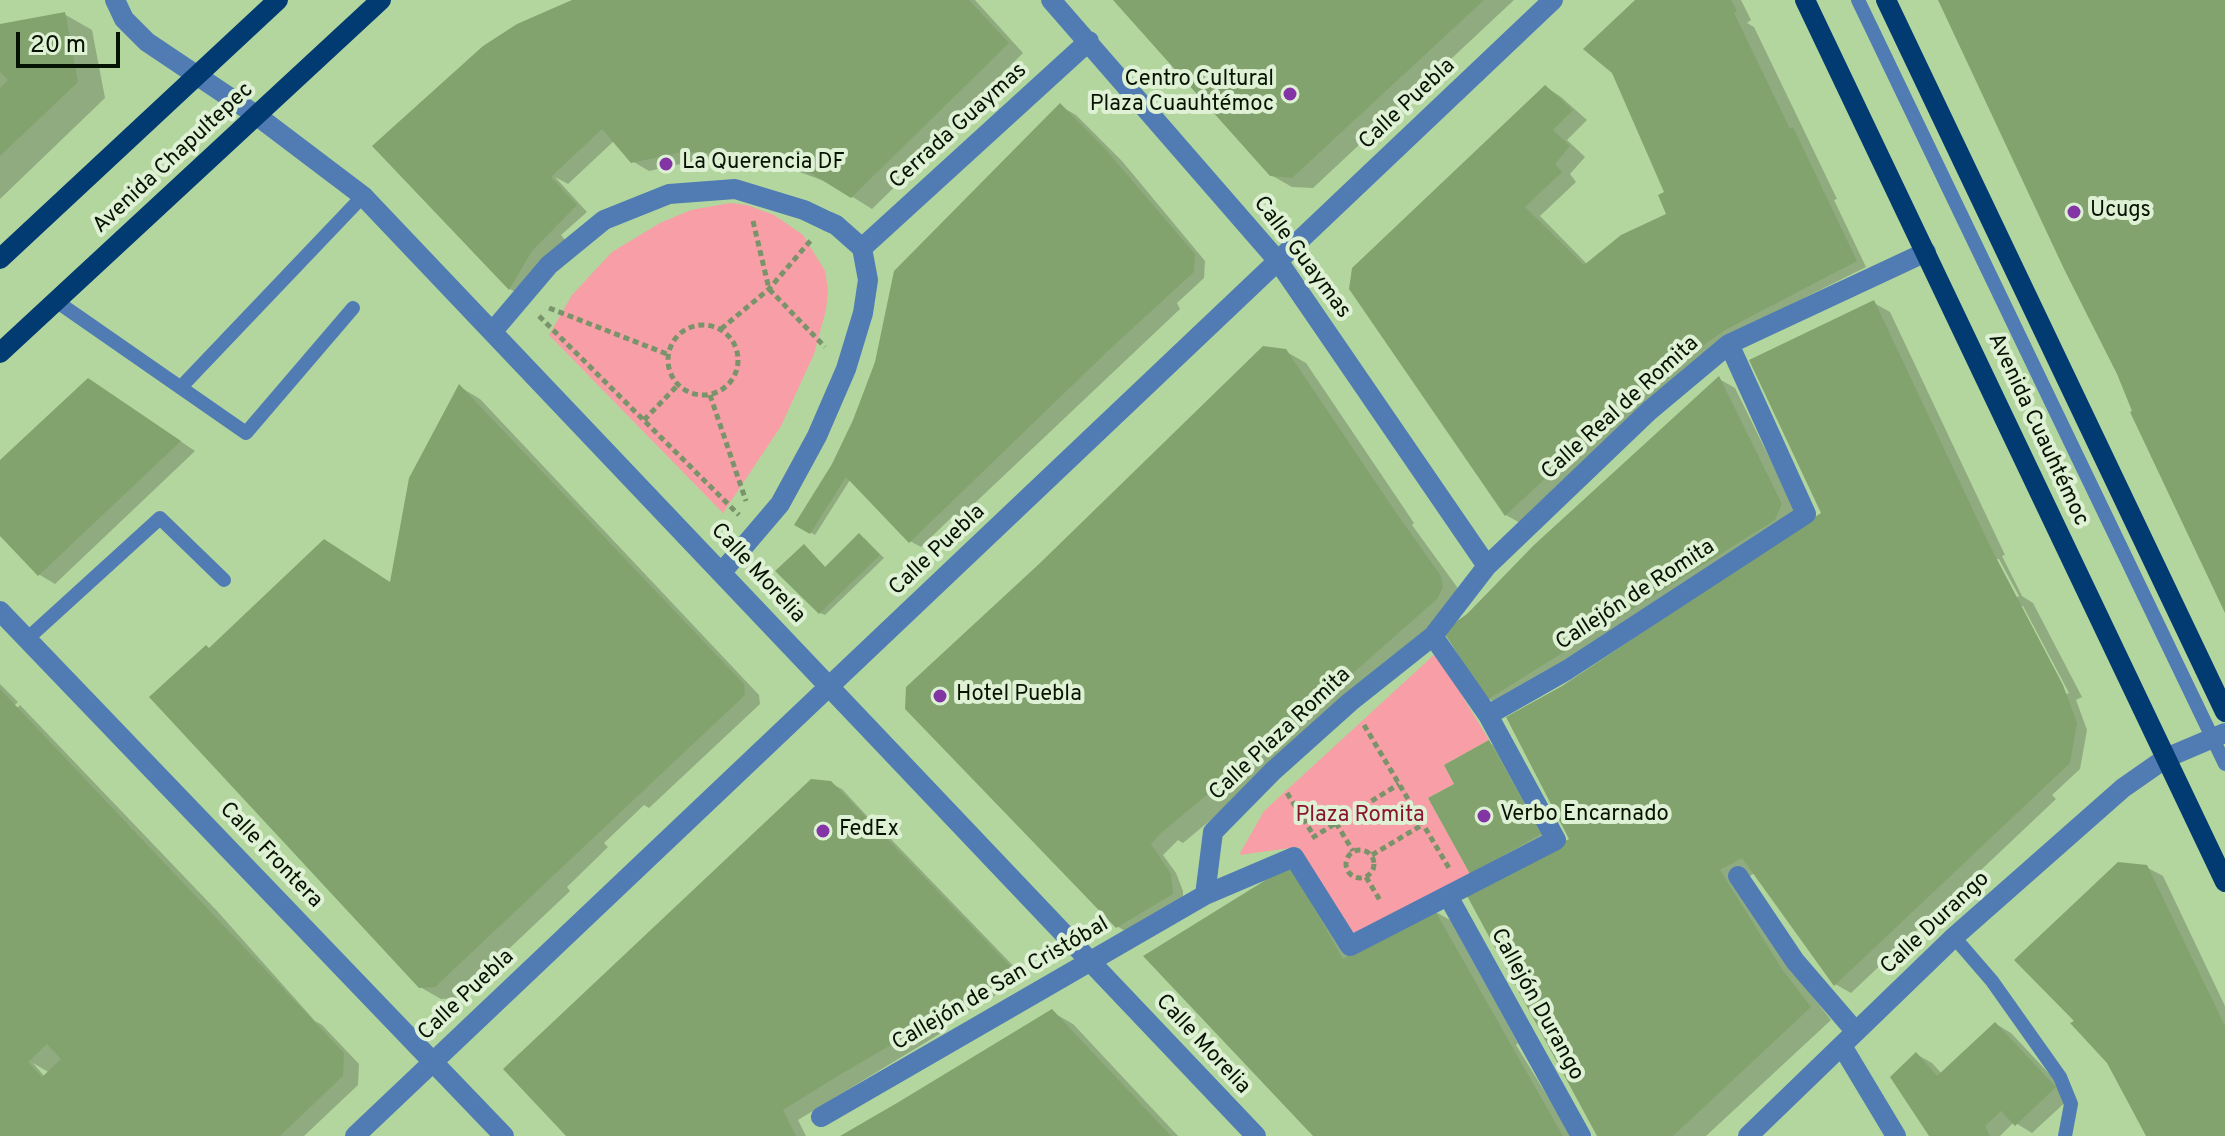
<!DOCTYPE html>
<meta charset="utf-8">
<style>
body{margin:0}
#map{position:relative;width:2225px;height:1136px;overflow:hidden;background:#b3d69f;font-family:Overpass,sans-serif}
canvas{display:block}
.scale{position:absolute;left:16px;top:32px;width:104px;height:36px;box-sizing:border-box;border:4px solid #071302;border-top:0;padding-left:10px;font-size:24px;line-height:28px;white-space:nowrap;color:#071302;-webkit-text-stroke:6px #dff1d5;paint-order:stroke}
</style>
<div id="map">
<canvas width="2225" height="1136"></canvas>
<div class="scale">20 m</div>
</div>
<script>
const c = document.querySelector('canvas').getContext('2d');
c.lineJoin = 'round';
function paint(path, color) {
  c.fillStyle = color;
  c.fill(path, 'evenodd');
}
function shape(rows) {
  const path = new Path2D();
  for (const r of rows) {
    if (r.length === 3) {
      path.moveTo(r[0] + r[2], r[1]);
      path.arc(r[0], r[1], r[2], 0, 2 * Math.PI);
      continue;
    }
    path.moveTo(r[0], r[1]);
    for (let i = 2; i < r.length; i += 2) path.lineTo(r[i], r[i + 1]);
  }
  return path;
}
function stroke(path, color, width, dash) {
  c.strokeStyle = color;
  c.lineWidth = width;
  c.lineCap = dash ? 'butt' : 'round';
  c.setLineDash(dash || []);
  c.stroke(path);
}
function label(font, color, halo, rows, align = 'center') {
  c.font = font + ' Overpass,sans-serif';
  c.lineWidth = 8;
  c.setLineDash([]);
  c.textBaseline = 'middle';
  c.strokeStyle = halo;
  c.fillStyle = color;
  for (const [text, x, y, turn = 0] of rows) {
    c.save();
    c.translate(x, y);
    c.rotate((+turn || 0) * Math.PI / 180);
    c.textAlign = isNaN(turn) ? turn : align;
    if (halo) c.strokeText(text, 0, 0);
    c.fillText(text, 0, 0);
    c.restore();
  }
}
const green = shape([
 [730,203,747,205,774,215,803,235,825,271,828,289,826,310,814,354,781,426,723,513,549,335,572,295,612,252,660,223,691,210],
 [1436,653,1489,740,1444,765,1454,784,1428,798,1470,874,1357,939,1298,847,1239,855,1264,811]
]);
const shadow = shape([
 [576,0,975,0,1023,53,964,112,967,116,872,209,832,184,781,165,699,160,649,171,632,161,615,140,568,184,555,177,587,212,561,235,565,240,526,298,510,289,447,223],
 [1116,0,1514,0,1313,188,1292,187,1271,175],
 [1638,0,1741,0,1751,20,1747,23,1754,27,1837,199,1834,200,1866,267,1792,304,1522,524,1506,515,1351,288,1546,87,1561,97,1587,120,1567,140,1585,157,1570,174,1576,182,1540,216,1588,265,1669,215,1670,192],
 [64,14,92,30,105,98,0,199,0,26],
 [1060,106,1076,115,1122,161,1205,261,1204,278,1177,303,1180,309,959,518,954,515,921,547,910,541,850,480,815,535,797,524],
 [1874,303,1890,312,2005,555,2002,556,2022,596,2033,603,2082,697,2076,700,2087,730,2080,769,2052,795,2056,799,1851,993,1835,984,1755,873,1739,882,1802,983,1831,1020,1706,1136,1599,1136,1491,883,1457,785,1489,743,1505,752,1556,844,1571,840,1563,688,1824,514],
 [1994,559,1999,559,2019,596,2015,598],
 [2019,606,2023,606,2069,693,2066,694],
 [1285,351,1306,363,1414,523,1412,525,1457,587,1459,597,1371,686,1183,843,1178,840,1163,855,1176,873,1183,891,1183,900,1128,933,1117,926],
 [1719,379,1735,388,1797,514,1499,705,1489,699,1469,616],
 [460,387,480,399,759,695,760,704,649,808,644,805,604,843,608,847,567,887,570,891,457,998,441,999,420,987,210,650,391,584],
 [104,390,195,451,55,584,40,575,0,533,0,463],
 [864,538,884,558,825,615,820,613,808,549,826,568],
 [0,684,18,702,0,719],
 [20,705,218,912,315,1021,322,1025,359,1064,358,1085,304,1136,0,1136,0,724],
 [33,1063,50,1073,45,1077],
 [830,783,842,789,879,829,886,834,1025,978,938,1028,941,1033,798,1120,806,1136,569,1136],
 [1290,867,1353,955,1434,911,1450,920,1518,1043,1516,1045,1572,1136,1316,1136],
 [2146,867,2163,876,2225,1006,2225,1136,2148,1136,2109,1061],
 [1052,1012,1073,1024,1178,1136,844,1136],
 [1996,1024,2011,1033,2071,1097,2032,1133,2014,1122,2000,1136,1932,1136,1916,1054,1932,1063,1942,1074]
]);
const building = shape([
 [572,0,969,0,1009,43,851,198,812,174,765,159,719,153,682,152,631,163,602,129,551,177,577,205,532,251,509,290,372,146,483,46,517,24],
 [1113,0,1484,0,1292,178,1270,176],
 [1635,0,1731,0,1737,11,1734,13,1790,129,1793,127,1857,261,1725,330,1663,374,1596,431,1505,516,1349,289,1352,268,1545,85,1573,110,1553,130,1570,146,1555,164,1562,172,1525,207,1584,265,1621,235,1666,214,1658,195,1664,192,1612,73,1583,49],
 [1938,0,2225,0,2225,613,2130,412,2132,411,2117,374,2064,269],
 [65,12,78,82,0,156,0,88,8,80,0,72,0,24],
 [1060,103,1107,151,1195,254,1194,272,1110,349,909,543,846,477,810,534,794,525,832,464,853,420,875,362,894,271],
 [1874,300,1990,546,2063,685,2077,723,2070,763,1834,986,1742,858,1720,870,1782,969,1811,1007,1673,1136,1597,1136,1466,894,1569,839,1506,717,1562,686,1821,513,1749,360],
 [1263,346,1286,349,1395,511,1441,576,1443,587,1437,599,1352,674,1161,833,1151,844,1171,874,1173,894,1116,928,905,709,906,687,1039,564],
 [1719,376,1782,504,1775,520,1487,700,1443,631,1467,614,1534,545],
 [88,378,181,441,38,576,0,536,0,460],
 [459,384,744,684,745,695,435,987,419,988,149,697,206,645,209,648,324,539,390,582,409,478],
 [859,533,880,555,819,614,775,571,804,544,825,567],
 [0,689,344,1053,343,1076,280,1136,0,1136],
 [47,1044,61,1059,42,1077,28,1062],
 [1489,740,1541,834,1470,874,1428,798,1454,784,1444,765],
 [811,779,831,781,1016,972,836,1077,783,1110,796,1136,566,1136,503,1069],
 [2118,862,2147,865,2225,1026,2225,1136,2146,1136,2107,1063,2070,1023,2074,1021,2014,960],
 [1290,865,1343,959,1434,909,1563,1136,1313,1136,1143,956],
 [1052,1009,1171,1136,840,1136,897,1103],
 [1995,1022,2056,1087,2015,1126,2001,1111,1985,1126,1990,1136,1929,1136,1890,1077,1916,1052,1937,1076]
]);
const path = shape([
 [753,221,769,289,825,347],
 [549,308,667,354],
 [539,316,739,515],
 [703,360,35],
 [721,329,769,289,811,240],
 [710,395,746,501],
 [644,420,678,385],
 [1364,725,1449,868],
 [1287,793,1314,836],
 [1336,823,1353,851],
 [1312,838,1399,784],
 [1360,864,14],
 [1372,855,1422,825],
 [1366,877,1381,902]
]);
const service = shape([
 [1858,0,2225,764],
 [56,301,246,433,353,308],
 [181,387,363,196],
 [27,639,160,518,224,580],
 [1954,937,1992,981,2060,1077,2071,1104,2065,1136]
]);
const minor = shape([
 [115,0,124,19,147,42,256,115,363,196,1256,1136],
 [1051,0,1278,261,1487,566],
 [862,248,1089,41],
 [493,331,549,265,604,220,669,194,735,189,804,210,827,221,836,225,862,248,868,280,863,313,846,369,817,436,780,504,722,572],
 [0,611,504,1136],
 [1433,636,1488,715,1556,840,1350,946,1294,857,1205,895,1213,832,1273,771,1350,702,1433,636],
 [1433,636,1487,566,1649,411,1729,344,1926,252],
 [1488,715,1567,670,1806,514,1729,344],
 [1738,876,1795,961,1856,1032],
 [1448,896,1581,1136],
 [1842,1046,1896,1136],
 [821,1117,1205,895],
 [355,1136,1553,0],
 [1748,1136,1954,937,2123,788,2166,758,2225,733]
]);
const primary = shape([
 [1805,0,2225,882],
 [1886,0,2225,712],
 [0,259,278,0],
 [0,353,381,0]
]);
const markers = [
 [1290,94,8,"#8435a5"],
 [666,164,8,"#8435a5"],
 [2074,212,8,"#8435a5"],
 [940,696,8,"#8435a5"],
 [1484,816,8,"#8435a5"],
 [823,831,8,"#8435a5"]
];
const poiNames = [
 ["Centro Cultural",1274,81,"right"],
 ["Plaza Cuauhtémoc",1274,106,"right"],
 ["La Querencia DF",682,164],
 ["Ucugs",2090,212],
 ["Hotel Puebla",956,696],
 ["Verbo Encarnado",1500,816],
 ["FedEx",839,831]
];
const streetNames = [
 ["Calle Puebla",1408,105,-43],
 ["Cerrada Guaymas",959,127,-42],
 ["Avenida Chapultepec",174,159,-43],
 ["Calle Guaymas",1301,258,53],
 ["Calle Real de Romita",1621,409,-42],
 ["Avenida Cuauhtémoc",2037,430,65],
 ["Calle Puebla",938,551,-43],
 ["Calle Morelia",757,574,47],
 ["Callejón de Romita",1636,596,-33],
 ["Calle Plaza Romita",1281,735,-43],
 ["Calle Frontera",270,856,46],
 ["Calle Durango",1936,924,-43],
 ["Callejón de San Cristóbal",1001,985,-30],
 ["Calle Puebla",467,996,-43],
 ["Callejón Durango",1536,1005,61],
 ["Calle Morelia",1202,1045,47]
];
const parkNames = [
 ["Plaza Romita",1360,817]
];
paint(green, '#f89ea6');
paint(shadow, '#0003');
paint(building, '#82a36e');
stroke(path, '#79946a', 5, [6, 4]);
stroke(service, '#507cb3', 14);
stroke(minor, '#507cb3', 20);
stroke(primary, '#023a72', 20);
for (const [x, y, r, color] of markers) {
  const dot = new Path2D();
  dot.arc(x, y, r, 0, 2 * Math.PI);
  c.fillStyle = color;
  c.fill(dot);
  stroke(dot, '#dff1d5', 3);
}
label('22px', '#071302', '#dff1d5', poiNames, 'left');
label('22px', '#071302', '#dff1d5', streetNames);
label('22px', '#8a1531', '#dff1d5', parkNames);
</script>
